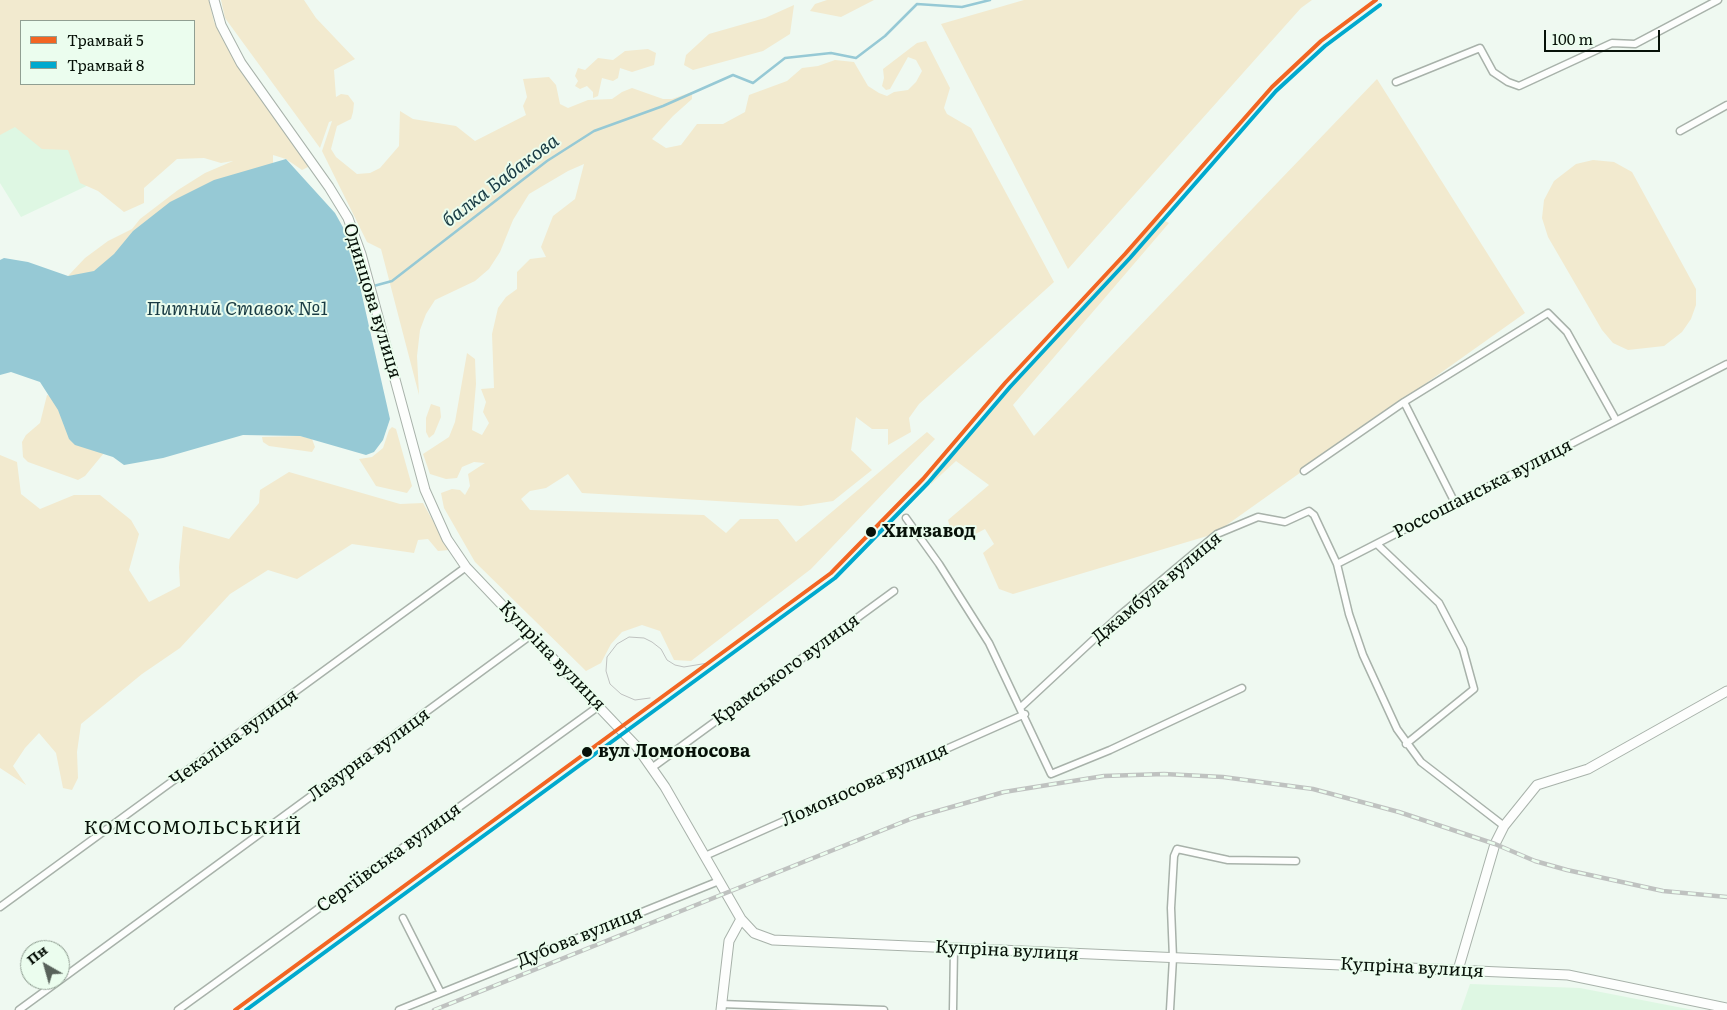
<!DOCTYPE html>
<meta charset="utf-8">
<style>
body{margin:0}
#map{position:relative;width:1727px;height:1010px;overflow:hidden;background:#eff9f1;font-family:Literata,serif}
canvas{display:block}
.legend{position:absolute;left:20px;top:20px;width:175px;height:65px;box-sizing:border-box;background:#ebfdee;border:1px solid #909f92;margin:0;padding:6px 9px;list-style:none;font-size:15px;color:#071108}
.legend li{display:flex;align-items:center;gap:10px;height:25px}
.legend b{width:25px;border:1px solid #909f92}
.north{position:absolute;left:20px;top:940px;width:50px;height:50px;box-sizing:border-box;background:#ebfdee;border:1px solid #909f92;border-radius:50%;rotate:322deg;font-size:14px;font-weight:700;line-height:20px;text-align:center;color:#071108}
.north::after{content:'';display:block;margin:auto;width:18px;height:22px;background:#58625a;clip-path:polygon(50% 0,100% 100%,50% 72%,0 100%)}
.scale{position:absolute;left:1544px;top:30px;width:116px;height:22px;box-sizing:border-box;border:2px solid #071108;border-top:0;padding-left:6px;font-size:15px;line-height:18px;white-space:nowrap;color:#071108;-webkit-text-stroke:4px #ebfdee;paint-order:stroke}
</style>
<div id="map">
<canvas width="1727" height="1010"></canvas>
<ul class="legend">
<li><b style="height:6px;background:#f26522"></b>Трамвай 5</li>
<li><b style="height:6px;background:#00a9ce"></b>Трамвай 8</li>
</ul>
<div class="north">Пн</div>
<div class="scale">100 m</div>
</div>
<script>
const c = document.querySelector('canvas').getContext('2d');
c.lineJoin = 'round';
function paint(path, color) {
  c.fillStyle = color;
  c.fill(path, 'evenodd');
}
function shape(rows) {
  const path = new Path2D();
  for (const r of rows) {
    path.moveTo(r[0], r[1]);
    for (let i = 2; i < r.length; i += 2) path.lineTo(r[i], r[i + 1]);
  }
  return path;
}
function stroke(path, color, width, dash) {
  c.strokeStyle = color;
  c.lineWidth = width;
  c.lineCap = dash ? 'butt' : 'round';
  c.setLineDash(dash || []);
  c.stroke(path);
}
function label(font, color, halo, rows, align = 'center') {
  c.font = font + ' Literata,serif';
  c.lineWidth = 4;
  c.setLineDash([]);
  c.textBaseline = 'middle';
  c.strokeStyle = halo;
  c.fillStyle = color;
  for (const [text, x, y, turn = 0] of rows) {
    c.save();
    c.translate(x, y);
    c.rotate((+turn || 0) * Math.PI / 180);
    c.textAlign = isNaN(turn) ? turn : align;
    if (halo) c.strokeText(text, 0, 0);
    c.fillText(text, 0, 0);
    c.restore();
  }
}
const built = shape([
 [0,0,21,21,21,84,194,84,245,111,21,217,0,183],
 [1470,984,1580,988,1693,1010,1461,1010]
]);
const green = shape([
 [0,0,209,0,214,22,283,130,310,166,302,170,286,159,273,155,273,163,146,270,68,276,85,258,108,241,132,229,140,219,178,190,205,173,233,161,221,163,204,158,177,159,144,188,144,203,124,212,98,191,80,183,68,150,42,149,15,127,0,135],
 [21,21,194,21,194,84,21,84],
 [221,0,304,0,316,18,355,59,334,70,336,97,341,94,348,95,354,103,353,112,351,119,337,126,331,149,336,157,357,174,370,173,380,168,399,146,400,111,413,119,456,126,475,141,526,115,523,106,527,97,523,79,549,77,556,85,560,104,568,108,588,100,612,99,622,92,632,88,663,99,672,99,692,92,692,99,673,116,652,139,666,148,681,145,697,124,723,124,745,112,749,95,787,81,802,68,818,66,835,60,854,62,868,86,879,93,887,96,894,92,908,90,916,82,922,71,916,60,908,57,890,89,886,90,882,86,884,78,883,69,917,43,926,41,950,88,944,108,947,114,971,128,1054,282,919,404,909,418,911,432,888,445,888,429,872,429,856,417,851,450,872,470,833,501,801,506,582,493,568,474,546,488,530,491,521,499,530,510,704,515,726,533,740,519,778,519,796,542,927,432,935,439,811,569,691,661,674,660,660,631,642,625,622,632,611,644,601,663,586,671,475,562,444,508,441,493,452,489,460,490,465,495,470,486,468,474,485,463,474,462,462,467,457,478,446,479,430,474,423,454,449,437,455,422,467,353,475,359,476,384,472,430,482,435,489,423,483,412,486,402,481,389,494,388,492,334,498,308,506,297,517,289,517,272,530,259,546,257,541,247,553,216,575,199,584,164,568,171,529,194,513,220,500,252,489,269,475,281,435,300,426,314,420,330,417,356,419,395,381,249,367,242,322,151,332,121,329,122,320,148,225,18],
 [827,0,874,0,841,17,810,11,815,4],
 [1024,0,1312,0,1301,8,1068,269,941,24],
 [794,5,790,34,763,51,693,70,684,65,686,55,709,34,765,18],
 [648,49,656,53,654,65,632,72,620,68,618,78,613,81,602,78,598,96,593,98,593,92,587,86,580,89,575,86,578,81,575,76,578,68,585,70,598,58,613,60,625,51],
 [1377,79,1525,313,1214,534,1013,594,999,589,983,553,994,544,985,529,966,539,952,535,948,520,989,485,956,461,931,484,932,474,1159,218,1169,223,1013,405,1034,436],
 [1593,160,1614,162,1632,172,1696,289,1696,305,1691,319,1682,332,1664,346,1628,350,1613,343,1602,330,1548,237,1542,218,1544,200,1554,181,1576,164],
 [47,395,54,397,104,453,85,476,78,480,28,462,23,457,22,442,26,435,40,423],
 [431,404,440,407,441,417,434,434,429,438,426,432,426,418],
 [392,427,396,429,412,486,407,493,376,486,359,459,372,457,383,448,389,430],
 [300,436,312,439,315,447,312,452,269,446,263,442,262,437],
 [0,455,17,462,21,494,40,509,74,495,100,495,131,520,139,534,129,570,149,602,180,586,179,567,183,526,229,539,259,503,260,490,289,472,400,504,423,503,449,550,438,551,428,539,418,540,414,553,352,544,297,579,268,570,230,594,180,648,142,674,81,724,77,752,78,778,72,790,63,788,56,753,39,733,25,748,13,766,26,785,0,768]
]);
const water = shape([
 [286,159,335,213,349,238,390,419,383,440,374,452,366,455,300,436,243,435,163,458,124,465,113,457,75,445,69,439,58,410,40,382,11,372,0,375,0,260,4,258,28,262,68,276,94,271,114,254,133,231,170,202,214,180]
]);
const stream = shape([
 [359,290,392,281,547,161,594,131,663,106,733,75,753,83,785,58,831,53,856,58,885,36,917,4,962,7,990,0]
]);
const street = shape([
 [1396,82,1480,48,1493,72,1508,82,1519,86,1612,43,1635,44,1718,0],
 [1680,131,1727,105],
 [1404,402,1455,503],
 [1304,471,1404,402,1548,313,1567,332,1616,420],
 [906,518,939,564,989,643,1051,774,1110,750,1242,688],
 [1378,545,1439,603,1463,649,1474,689,1406,744],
 [1337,564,1727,364],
 [1021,707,1119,616,1217,534,1258,517,1285,522,1309,511,1314,515,1337,564,1349,614,1363,655,1397,729,1421,762,1504,826],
 [653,767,894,591],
 [705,856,1025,714],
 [0,907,466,567],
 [403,918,441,993],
 [60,980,531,635],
 [721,1004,884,1010],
 [19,1010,60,980],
 [178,1010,599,706],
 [399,1010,719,881],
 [953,1010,954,948],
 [1170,1010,1173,958,1171,908,1174,856,1177,849,1228,860,1296,861]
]);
const secondary = shape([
 [214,0,221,25,241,63,329,187,348,218,361,254,425,490,447,539,466,567,637,747,665,787,741,919,754,933,773,940,1568,975,1727,1008],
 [1458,970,1495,844,1504,826,1537,785,1588,769,1727,691],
 [721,1010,729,941,741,919]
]);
const tram = shape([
 [650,698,635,700,621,694,610,684,606,671,607,657,617,644,629,637,644,638,652,642,661,649,667,660,675,665,684,667,708,663]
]);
const rail = shape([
 [434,1010,913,818,1004,792,1104,776,1164,774,1223,777,1313,789,1399,812,1495,844,1535,861,1567,870,1663,891,1727,897]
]);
const tram1 = shape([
 [235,1010,831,573,923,479,1005,383,1125,254,1272,87,1321,41,1376,0]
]);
const tram2 = shape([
 [246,1010,835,578,928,483,1010,387,1130,258,1276,91,1325,46,1380,5]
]);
const markers = [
 [871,532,6,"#071108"],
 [587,752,6,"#071108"]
];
const streetNames = [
 ["Одинцова вулиця",372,301,73],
 ["Россошанська вулиця",1483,489,-27],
 ["Джамбула вулиця",1157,588,-40],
 ["Купріна вулиця",552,656,46],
 ["Крамського вулиця",786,670,-36],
 ["Чекаліна вулиця",234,738,-36],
 ["Лазурна вулиця",369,755,-36],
 ["Ломоносова вулиця",865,785,-24],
 ["Сергіївська вулиця",389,858,-36],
 ["Дубова вулиця",580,937,-22],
 ["Купріна вулиця",1007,951,3],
 ["Купріна вулиця",1412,968,3]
];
const stopNames = [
 ["Химзавод",882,532],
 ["вул Ломоносова",598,752]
];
const waterNames = [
 ["балка Бабакова",501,181,-37],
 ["Питний Ставок №1",237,309]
];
const neighbourhoodNames = [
 ["КОМСОМОЛЬСЬКИЙ",193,828]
];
paint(built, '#def7e3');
paint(green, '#f2eacf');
paint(water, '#96c9d5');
stroke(stream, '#96c9d5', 2.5);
stroke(street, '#a8b2aa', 9);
stroke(secondary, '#a8b2aa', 11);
stroke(street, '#fdfefd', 6);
stroke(secondary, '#fdfefd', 9);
stroke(tram, '#bfc2c0', 1);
stroke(rail, '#bfc2c0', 4.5);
stroke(rail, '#ebfdee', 2.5, [8]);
stroke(tram1, '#f26522', 4);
stroke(tram2, '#00a9ce', 4);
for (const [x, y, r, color] of markers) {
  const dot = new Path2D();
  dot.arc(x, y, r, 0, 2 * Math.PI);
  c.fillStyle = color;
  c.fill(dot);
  stroke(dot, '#ebfdee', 2);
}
label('18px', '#071108', '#ebfdee', streetNames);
label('bold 18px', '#071108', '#ebfdee', stopNames, 'left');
label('italic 19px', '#193b44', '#ebfdee', waterNames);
c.letterSpacing = '1px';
label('19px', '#071108', '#ebfdee', neighbourhoodNames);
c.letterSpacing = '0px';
</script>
